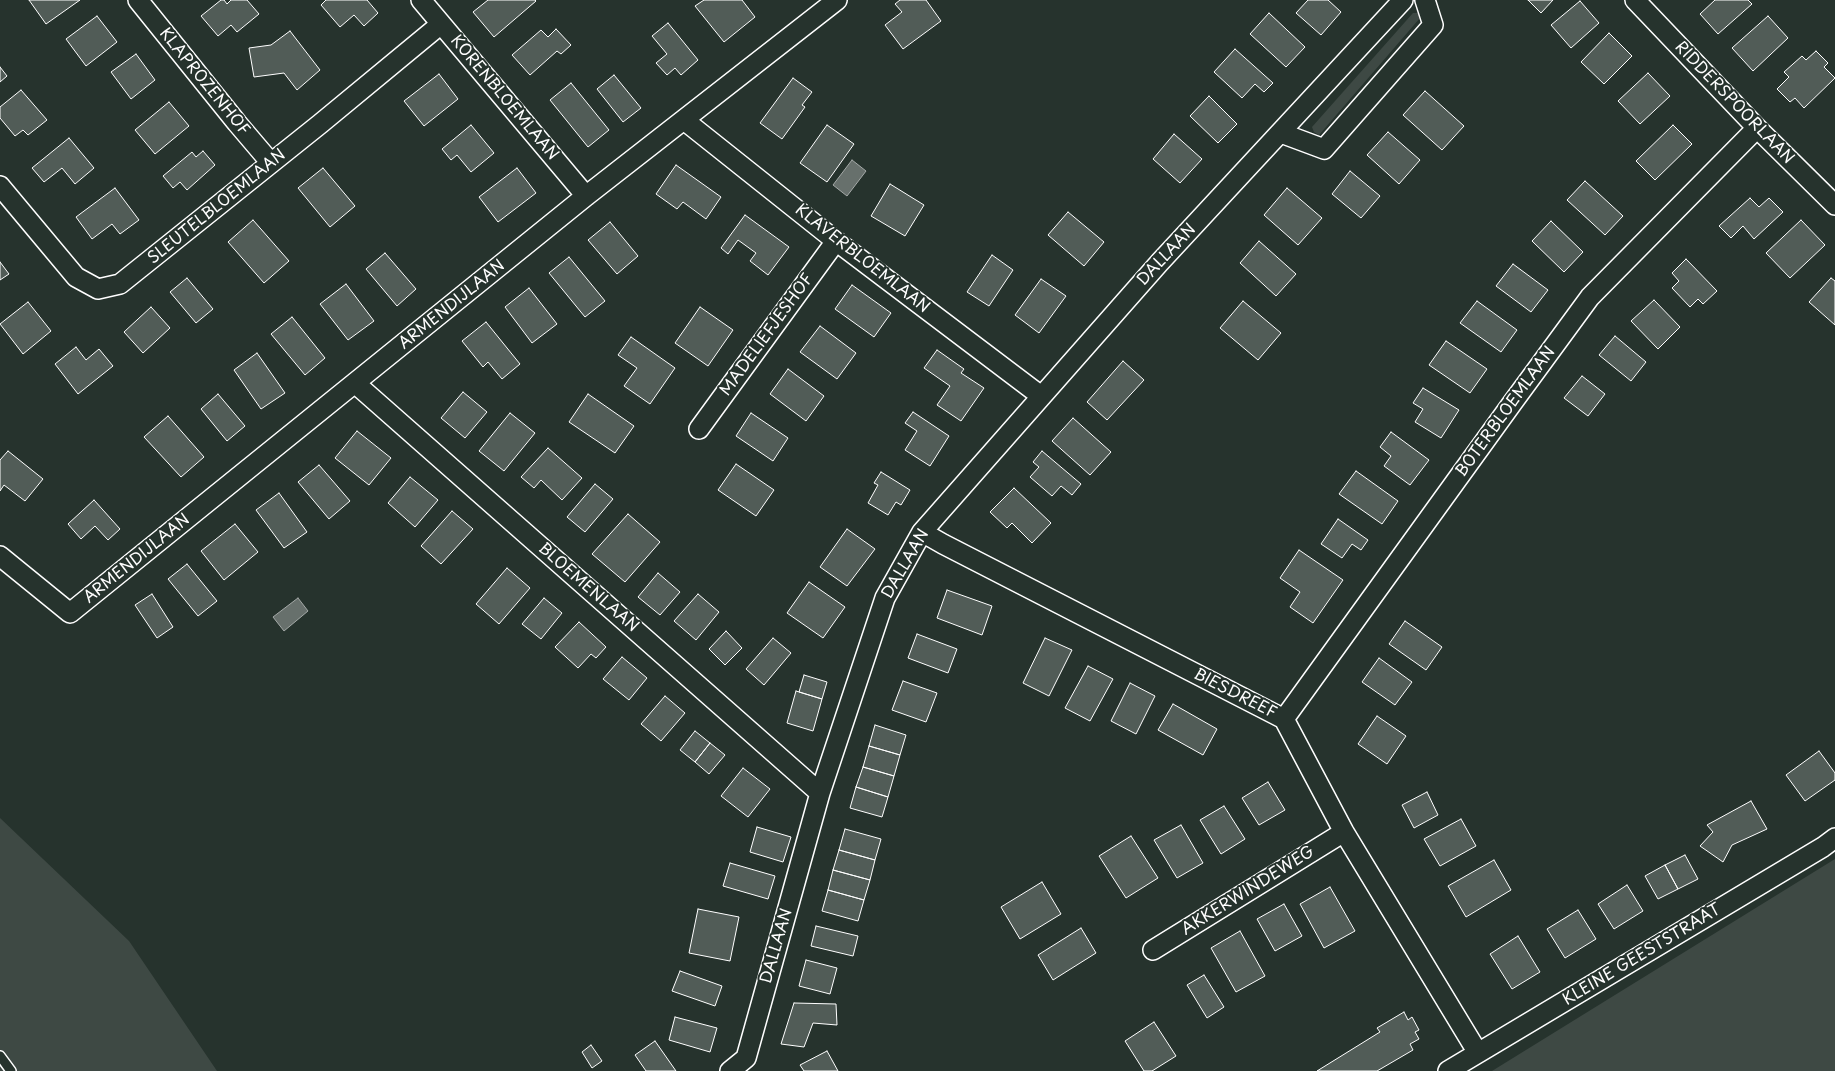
<!DOCTYPE html>
<style>
body{margin:0}
canvas{display:block;background:#26332d}
</style>
<canvas width="1835" height="1071"></canvas>
<script>
const c = document.querySelector('canvas').getContext('2d');
c.lineJoin = 'round';
function paint(path, color) {
  c.fillStyle = color;
  c.fill(path, 'evenodd');
}
function shape(rows) {
  const path = new Path2D();
  for (const r of rows) {
    path.moveTo(r[0], r[1]);
    for (let i = 2; i < r.length; i += 2) path.lineTo(r[i], r[i + 1]);
  }
  return path;
}
function stroke(path, color, width, dash) {
  c.strokeStyle = color;
  c.lineWidth = width;
  c.lineCap = dash ? 'butt' : 'round';
  c.setLineDash(dash || []);
  c.stroke(path);
}
function label(font, color, halo, rows, align = 'center') {
  c.font = font + ' "Playpen Sans",sans-serif';
  c.lineWidth = 4;
  c.setLineDash([]);
  c.textBaseline = 'middle';
  c.strokeStyle = halo;
  c.fillStyle = color;
  for (const [text, x, y, turn = 0] of rows) {
    c.save();
    c.translate(x, y);
    c.rotate((+turn || 0) * Math.PI / 180);
    c.textAlign = isNaN(turn) ? turn : align;
    if (halo) c.strokeText(text, 0, 0);
    c.fillText(text, 0, 0);
    c.restore();
  }
}
const green = shape([
 [1413,13,1418,13,1420,18,1319,135,1314,132,1312,127],
 [0,818,129,941,217,1071,0,1071],
 [1835,859,1835,1071,1492,1071]
]);
const water = shape([
 [852,160,866,171,847,196,833,185,852,160],
 [298,598,308,611,284,631,273,617,298,598]
]);
const building = shape([
 [29,0,80,0,46,24,29,0],
 [221,0,224,0,227,4,231,0,247,0,259,14,237,32,231,25,218,36,201,16,221,0],
 [326,0,367,0,378,13,364,26,354,15,340,27,321,5,326,0],
 [488,0,535,0,536,1,494,37,473,12,488,0],
 [704,0,742,0,755,17,724,42,695,6,704,0],
 [900,0,926,0,941,21,903,49,885,25,902,12,895,4,900,0],
 [1308,0,1328,0,1341,12,1321,35,1296,13,1308,0],
 [1528,0,1553,0,1541,13,1528,0],
 [1715,0,1748,0,1752,4,1718,34,1700,14,1715,0],
 [1580,1,1599,23,1571,48,1551,25,1580,1],
 [1269,13,1305,47,1286,67,1250,34,1269,13],
 [97,16,117,42,86,66,66,39,97,16],
 [1768,16,1788,38,1753,71,1732,48,1768,16],
 [668,23,698,60,681,75,675,68,667,75,656,63,667,54,652,36,668,23],
 [556,29,571,45,561,54,557,51,530,75,512,55,541,30,548,37,556,29],
 [290,31,320,70,297,90,284,73,254,77,249,48,271,45,290,31],
 [1609,33,1632,56,1604,84,1581,62,1609,33],
 [1235,49,1273,83,1264,92,1255,84,1242,98,1214,72,1235,49],
 [1816,51,1828,63,1824,67,1835,78,1804,108,1795,98,1790,102,1777,89,1789,77,1784,72,1802,56,1806,60,1816,51],
 [136,54,155,80,131,99,111,72,136,54],
 [0,67,7,76,0,82,0,67],
 [1648,73,1670,96,1640,124,1618,101,1648,73],
 [439,74,458,99,424,126,404,101,439,74],
 [614,75,641,108,623,122,597,89,614,75],
 [793,78,812,92,802,105,805,107,782,139,760,123,793,78],
 [571,83,609,130,588,147,550,100,571,83],
 [21,90,47,120,28,135,23,130,15,136,0,118,0,107,21,90],
 [1425,91,1464,126,1442,150,1403,115,1425,91],
 [1209,96,1237,124,1218,143,1190,116,1209,96],
 [169,102,189,126,155,154,135,130,169,102],
 [471,125,494,153,471,172,457,155,451,160,442,149,471,125],
 [827,125,854,144,827,182,800,163,827,125],
 [1673,125,1692,144,1655,180,1636,161,1673,125],
 [1388,132,1420,160,1399,184,1367,155,1388,132],
 [1174,134,1202,159,1180,183,1153,159,1174,134],
 [69,138,94,168,75,184,62,168,44,182,32,168,69,138],
 [203,151,215,165,187,190,180,182,173,188,163,176,192,152,196,157,203,151],
 [676,165,721,197,706,219,683,202,677,209,656,194,676,165],
 [323,168,355,206,330,227,298,188,323,168],
 [517,168,536,193,498,222,479,197,517,168],
 [1350,171,1380,196,1361,218,1332,194,1350,171],
 [1585,181,1623,216,1605,235,1567,200,1585,181],
 [890,184,924,205,905,236,871,216,890,184],
 [115,188,139,220,120,234,112,224,92,239,76,217,115,188],
 [1287,188,1322,218,1298,245,1264,215,1287,188],
 [1750,198,1759,207,1769,198,1783,212,1754,239,1743,226,1731,238,1719,226,1750,198],
 [1068,212,1104,242,1084,266,1048,235,1068,212],
 [745,215,789,247,768,275,750,261,756,253,738,240,728,254,721,248,745,215],
 [253,220,289,261,264,283,228,242,253,220],
 [1801,220,1825,245,1790,278,1766,253,1801,220],
 [1551,221,1583,252,1564,272,1532,241,1551,221],
 [610,222,638,256,617,274,588,240,610,222],
 [1259,241,1296,274,1276,296,1240,263,1259,241],
 [385,253,416,289,397,306,366,269,385,253],
 [992,255,1013,270,989,306,967,292,992,255],
 [569,257,605,301,585,317,549,273,569,257],
 [1686,259,1717,291,1703,304,1698,299,1690,307,1672,288,1679,281,1672,273,1686,259],
 [0,262,9,274,0,280,0,262],
 [1513,264,1548,290,1531,312,1496,286,1513,264],
 [187,278,213,309,196,323,170,292,187,278],
 [1831,278,1835,281,1835,325,1809,302,1831,278],
 [1041,279,1066,296,1039,333,1015,315,1041,279],
 [346,284,374,321,348,340,320,304,346,284],
 [852,285,891,313,874,337,835,309,852,285],
 [529,288,557,324,532,343,505,307,529,288],
 [1654,300,1680,327,1658,349,1631,321,1654,300],
 [1243,301,1281,333,1258,360,1220,328,1243,301],
 [1477,301,1517,330,1501,352,1460,323,1477,301],
 [28,302,51,331,23,354,0,324,28,302],
 [151,307,170,328,143,353,124,332,151,307],
 [700,307,733,330,708,366,675,343,700,307],
 [292,317,325,358,305,375,271,334,292,317],
 [486,322,520,364,502,379,488,362,483,367,462,341,486,322],
 [820,326,856,353,837,379,800,352,820,326],
 [1615,336,1646,362,1631,381,1599,355,1615,336],
 [631,337,675,368,650,404,624,386,637,368,618,355,631,337],
 [1446,341,1487,369,1470,393,1429,365,1446,341],
 [76,347,86,360,99,349,113,366,78,394,55,364,76,347],
 [937,350,964,369,961,373,984,388,961,421,937,405,950,386,924,368,937,350],
 [257,353,285,393,261,409,234,370,257,353],
 [1123,361,1144,380,1107,420,1087,402,1123,361],
 [788,369,824,396,806,421,770,394,788,369],
 [1582,376,1605,394,1588,416,1564,398,1582,376],
 [1423,388,1459,410,1441,438,1415,422,1423,409,1413,403,1423,388],
 [463,392,487,412,465,438,441,418,463,392],
 [218,394,245,426,227,441,201,409,218,394],
 [588,394,634,426,615,453,569,422,588,394],
 [913,412,949,436,930,466,905,450,917,431,905,423,913,412],
 [510,413,535,433,504,471,479,451,510,413],
 [751,413,788,438,773,461,736,436,751,413],
 [168,416,204,457,181,477,144,437,168,416],
 [1073,418,1111,452,1090,475,1052,441,1073,418],
 [357,431,391,458,369,485,335,458,357,431],
 [1391,432,1429,460,1410,485,1384,466,1391,456,1380,447,1391,432],
 [548,448,582,478,562,500,541,480,534,488,521,477,548,448],
 [8,451,43,479,25,501,4,485,0,491,0,460,8,451],
 [1042,451,1081,484,1072,495,1061,486,1052,496,1030,477,1039,467,1033,462,1042,451],
 [736,464,774,490,756,516,718,490,736,464],
 [319,465,350,501,329,519,298,482,319,465],
 [1356,471,1398,501,1382,524,1339,494,1356,471],
 [881,472,910,490,901,505,896,502,888,515,868,503,878,485,874,483,881,472],
 [410,477,438,500,415,527,388,503,410,477],
 [595,484,613,499,585,532,567,517,595,484],
 [1014,488,1051,523,1032,543,1012,523,1007,528,990,512,1014,488],
 [279,493,307,532,284,548,256,510,279,493],
 [94,500,120,529,108,540,95,526,81,539,68,524,94,500],
 [452,511,473,529,441,564,421,546,452,511],
 [628,514,660,542,625,582,592,554,628,514],
 [1338,519,1368,540,1361,550,1352,544,1342,558,1321,544,1338,519],
 [235,524,258,552,224,580,201,551,235,524],
 [847,529,875,549,847,586,820,567,847,529],
 [1299,550,1343,580,1313,623,1290,607,1300,592,1280,578,1299,550],
 [187,564,217,601,198,616,168,579,187,564],
 [507,568,530,588,499,624,476,604,507,568],
 [658,573,680,592,660,615,638,597,658,573],
 [809,582,845,607,823,638,787,613,809,582],
 [947,590,992,606,982,635,937,618,947,590],
 [152,594,173,627,157,638,135,605,152,594],
 [698,594,719,612,696,640,674,621,698,594],
 [544,598,562,613,541,639,522,624,544,598],
 [1405,621,1442,647,1426,670,1389,644,1405,621],
 [579,622,606,647,596,658,591,654,578,668,555,647,579,622],
 [726,631,742,648,725,665,709,649,726,631],
 [917,634,957,649,948,673,908,658,917,634],
 [773,638,791,653,764,685,746,669,773,638],
 [1045,638,1072,650,1049,696,1023,683,1045,638],
 [622,657,647,678,629,700,603,679,622,657],
 [1379,658,1412,682,1395,705,1362,682,1379,658],
 [1088,666,1113,679,1090,721,1065,708,1088,666],
 [804,675,827,682,822,699,799,692,804,675],
 [903,681,937,693,926,722,892,710,903,681],
 [1130,683,1155,696,1136,734,1111,721,1130,683],
 [796,691,822,699,813,731,787,723,796,691],
 [665,696,685,713,661,741,641,724,665,696],
 [1173,704,1217,729,1203,755,1158,730,1173,704],
 [1377,716,1406,736,1387,764,1358,744,1377,716],
 [875,725,906,735,900,755,869,746,875,725],
 [695,731,710,743,695,762,680,750,695,731],
 [710,743,725,755,709,774,695,762,710,743],
 [869,746,900,755,894,776,863,767,869,746],
 [1819,751,1835,773,1835,780,1805,801,1786,775,1819,751],
 [863,767,894,776,888,797,856,787,863,767],
 [743,768,770,789,748,817,721,796,743,768],
 [1268,782,1285,810,1259,825,1242,798,1268,782],
 [856,787,888,797,882,817,850,808,856,787],
 [1427,792,1438,815,1414,828,1402,805,1427,792],
 [1751,801,1767,829,1732,845,1723,862,1700,846,1713,832,1707,825,1751,801],
 [1224,806,1245,839,1221,854,1200,820,1224,806],
 [1461,819,1476,846,1440,866,1424,839,1461,819],
 [1181,825,1203,863,1177,878,1154,840,1181,825],
 [757,827,791,837,783,862,750,852,757,827],
 [845,829,881,839,875,860,839,850,845,829],
 [1131,836,1158,878,1126,898,1099,856,1131,836],
 [839,850,875,860,870,880,833,870,839,850],
 [1685,855,1698,879,1678,889,1665,865,1685,855],
 [1494,860,1511,890,1466,917,1448,886,1494,860],
 [730,863,775,876,768,899,723,886,730,863],
 [1665,865,1678,889,1658,899,1645,876,1665,865],
 [833,870,870,880,864,900,828,890,833,870],
 [1042,882,1061,914,1020,939,1001,907,1042,882],
 [1627,885,1643,911,1614,929,1598,904,1627,885],
 [1330,887,1355,931,1324,948,1300,904,1330,887],
 [828,890,864,900,858,921,822,911,828,890],
 [1284,904,1302,936,1275,951,1257,919,1284,904],
 [698,909,739,917,730,961,689,953,698,909],
 [1578,910,1596,939,1565,958,1547,929,1578,910],
 [816,926,858,936,853,956,811,946,816,926],
 [1081,928,1096,953,1053,980,1038,955,1081,928],
 [1240,931,1265,976,1236,992,1211,948,1240,931],
 [1518,936,1540,972,1512,989,1490,954,1518,936],
 [806,960,837,968,830,994,799,986,806,960],
 [680,971,722,986,715,1006,672,991,680,971],
 [1204,975,1224,1007,1207,1018,1187,985,1204,975],
 [794,1003,836,1004,837,1025,813,1023,804,1047,781,1044,794,1003],
 [1404,1012,1408,1020,1412,1017,1419,1030,1415,1032,1419,1039,1410,1044,1413,1050,1377,1071,1317,1071,1380,1032,1377,1028,1404,1012],
 [675,1017,717,1028,710,1052,669,1040,675,1017],
 [1154,1022,1176,1056,1152,1071,1144,1071,1125,1041,1154,1022],
 [655,1041,676,1071,646,1071,635,1055,655,1041],
 [591,1045,602,1061,592,1068,582,1052,591,1045],
 [827,1051,838,1071,804,1071,800,1065,827,1051]
]);
const service = shape([
 [0,1056,11,1071]
]);
const minor = shape([
 [138,0,237,123,271,163],
 [421,0,586,196],
 [1635,0,1757,128,1835,205],
 [684,120,836,241,1041,396],
 [1281,133,1324,149,1433,25,1425,0],
 [0,186,76,277,98,289,120,284,320,124,441,24],
 [356,384,820,793],
 [699,429,836,241],
 [922,532,943,544,1284,719,1344,832,1478,1053],
 [0,556,70,613,586,196,837,0],
 [1284,719,1513,402,1590,297,1757,128],
 [1153,950,1344,832],
 [730,1071,746,1058,820,793,885,598,922,532,1160,262,1403,0],
 [1448,1071,1823,847,1835,838]
]);
const streetNames = [
 ["KLAPROZENHOF",204,82,51],
 ["KORENBLOEMLAAN",504,98,50],
 ["RIDDERSPOORLAAN",1734,103,46],
 ["SLEUTELBLOEMLAAN",217,207,-39],
 ["DALLAAN",1167,255,-47],
 ["KLAVERBLOEMLAAN",862,259,38],
 ["ARMENDIJLAAN",452,305,-39],
 ["MADELIEFJESHOF",767,335,-54],
 ["BOTERBLOEMLAAN",1506,412,-54],
 ["ARMENDIJLAAN",137,559,-39],
 ["DALLAAN",906,564,-60],
 ["BLOEMENLAAN",588,588,41],
 ["BIESDREEF",1235,694,27],
 ["AKKERWINDEWEG",1248,891,-32],
 ["DALLAAN",777,946,-74],
 ["KLEINE GEESTSTRAAT",1642,955,-31]
];
paint(green, '#3e4944');
paint(water, '#67706c');
stroke(water, '#a4a9a7', 1);
paint(building, '#515c57');
stroke(building, '#fff', 1);
stroke(service, '#fff', 12);
stroke(minor, '#fff', 22);
stroke(service, '#26332d', 9);
stroke(minor, '#26332d', 19);
label('16px', '#fff', '#26332d', streetNames);
</script>
